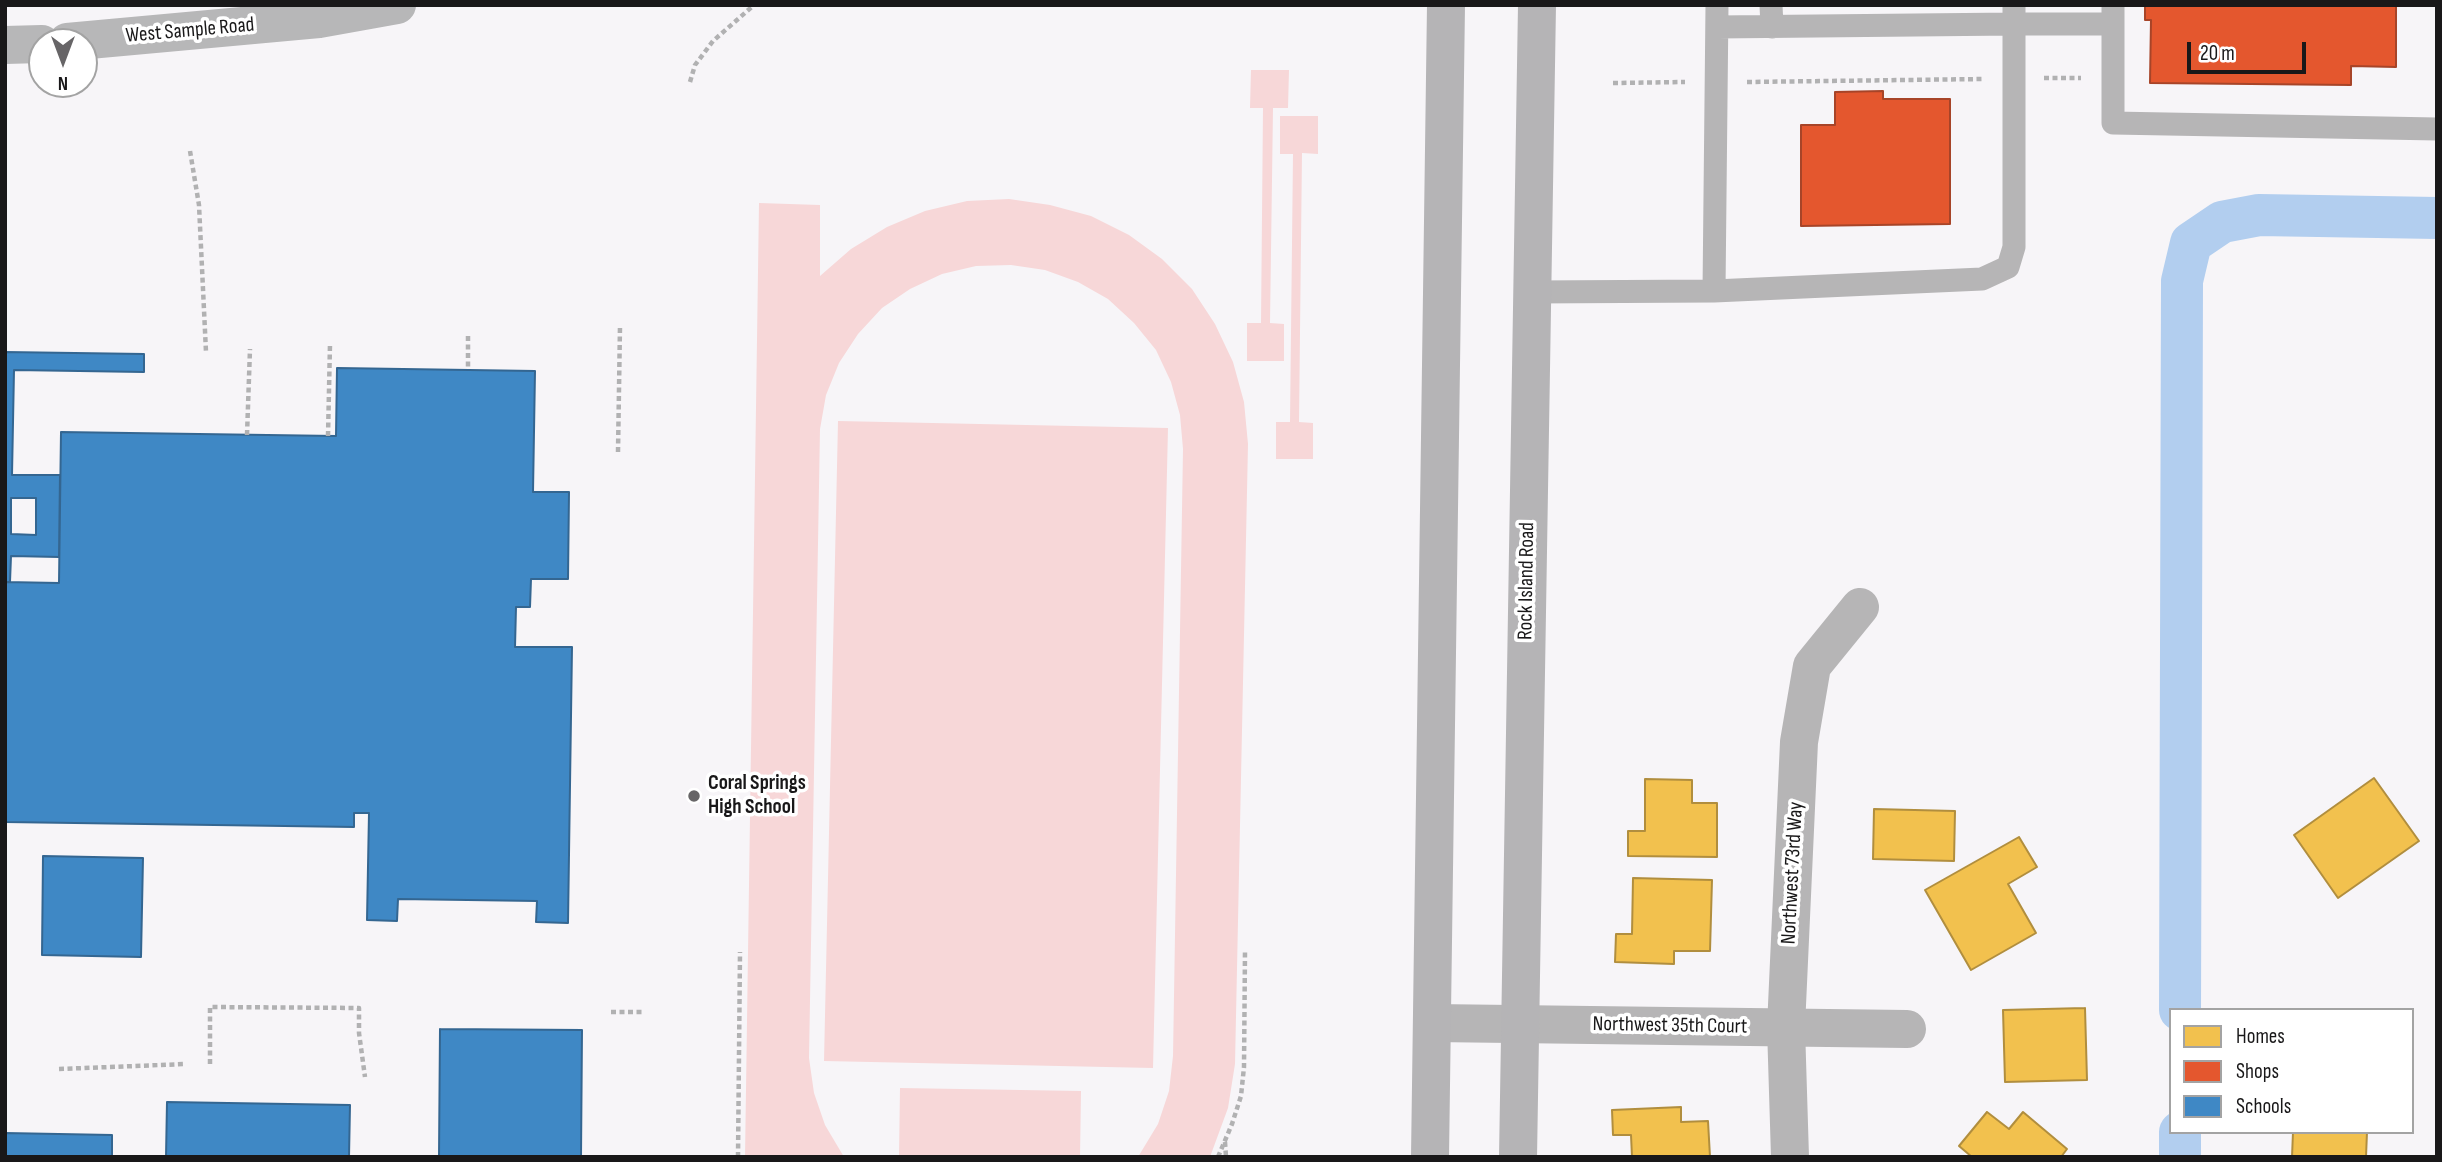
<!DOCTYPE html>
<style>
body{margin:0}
#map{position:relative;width:2442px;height:1162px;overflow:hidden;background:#f7f5f8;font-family:"Sofia Sans Condensed",sans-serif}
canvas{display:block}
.frame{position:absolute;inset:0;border:7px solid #191819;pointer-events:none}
.legend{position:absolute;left:2169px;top:1008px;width:245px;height:126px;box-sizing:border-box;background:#fff;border:2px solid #a3a3a3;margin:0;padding:9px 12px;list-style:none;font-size:21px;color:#191819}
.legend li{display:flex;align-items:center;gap:14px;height:35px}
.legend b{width:35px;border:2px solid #a3a3a3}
.north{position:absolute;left:28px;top:28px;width:70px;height:70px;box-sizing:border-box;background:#fff;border:2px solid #a3a3a3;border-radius:50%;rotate:180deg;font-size:19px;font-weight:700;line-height:28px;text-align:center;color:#191819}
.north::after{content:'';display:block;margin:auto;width:24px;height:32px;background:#676567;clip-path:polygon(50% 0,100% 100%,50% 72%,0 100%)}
.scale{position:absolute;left:2187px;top:42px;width:119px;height:32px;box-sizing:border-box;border:4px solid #191819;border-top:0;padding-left:9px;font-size:21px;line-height:24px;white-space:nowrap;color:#191819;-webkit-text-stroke:5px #fff;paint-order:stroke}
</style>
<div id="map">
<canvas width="2442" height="1162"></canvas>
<div class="frame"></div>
<ul class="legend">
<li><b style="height:19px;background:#f2c14e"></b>Homes</li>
<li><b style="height:19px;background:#e4572e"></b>Shops</li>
<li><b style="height:19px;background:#3f88c5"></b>Schools</li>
</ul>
<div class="north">N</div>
<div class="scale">20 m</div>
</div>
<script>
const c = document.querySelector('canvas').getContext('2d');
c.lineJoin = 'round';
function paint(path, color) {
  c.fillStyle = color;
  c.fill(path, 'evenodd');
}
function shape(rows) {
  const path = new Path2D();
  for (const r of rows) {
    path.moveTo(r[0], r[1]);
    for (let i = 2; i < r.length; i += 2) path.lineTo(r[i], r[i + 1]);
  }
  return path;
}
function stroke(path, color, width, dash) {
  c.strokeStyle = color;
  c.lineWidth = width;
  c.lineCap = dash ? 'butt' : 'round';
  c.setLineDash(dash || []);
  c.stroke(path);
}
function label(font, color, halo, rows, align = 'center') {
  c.font = font + ' "Sofia Sans Condensed",sans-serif';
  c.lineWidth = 7;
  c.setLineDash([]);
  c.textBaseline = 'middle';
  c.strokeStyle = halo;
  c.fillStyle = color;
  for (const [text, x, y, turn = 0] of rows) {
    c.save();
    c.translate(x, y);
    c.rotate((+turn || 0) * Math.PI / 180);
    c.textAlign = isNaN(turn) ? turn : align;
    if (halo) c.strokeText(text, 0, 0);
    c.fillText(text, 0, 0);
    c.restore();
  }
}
const green = shape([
 [1251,70,1289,70,1288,108,1273,108,1270,323,1284,324,1284,361,1247,361,1247,323,1261,323,1263,108,1250,108],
 [1280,116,1318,116,1318,154,1302,153,1299,422,1313,423,1313,459,1276,459,1276,422,1290,422,1293,154,1280,154],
 [1009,199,1050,205,1091,216,1129,235,1162,259,1192,289,1215,324,1233,362,1244,402,1248,444,1235,1064,1228,1108,1210,1157,1138,1157,1158,1124,1169,1091,1173,1056,1183,449,1180,415,1171,382,1156,350,1134,323,1108,299,1078,282,1045,270,1011,265,976,266,942,274,910,289,882,308,858,334,839,363,826,395,820,429,809,1058,814,1093,825,1125,844,1157,745,1157,759,203,820,205,820,276,851,249,887,227,925,211,967,201],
 [838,421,1168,428,1153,1068,824,1061],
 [900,1088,1081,1091,1080,1157,899,1157]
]);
const homes = shape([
 [2374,778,2419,841,2338,898,2294,835,2374,778],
 [1645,779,1692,780,1692,803,1717,803,1717,857,1628,856,1628,831,1645,831,1645,779],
 [1874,809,1955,811,1954,861,1873,859,1874,809],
 [2019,837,2037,867,2008,884,2036,933,1971,970,1925,890,2019,837],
 [1633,878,1712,880,1710,951,1674,951,1674,964,1615,962,1616,934,1632,934,1633,878],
 [2085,1008,2087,1080,2005,1082,2003,1010,2085,1008],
 [1681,1107,1681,1122,1708,1121,1710,1157,1632,1157,1631,1135,1613,1135,1612,1110,1681,1107],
 [1987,1112,2009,1129,2023,1112,2067,1149,2061,1157,1972,1157,1959,1146,1987,1112],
 [2293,1132,2367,1132,2366,1157,2292,1157,2293,1132]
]);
const shops = shape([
 [2145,5,2396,5,2396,67,2351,66,2351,85,2150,83,2151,20,2145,20,2145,5],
 [1883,91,1883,99,1950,99,1950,224,1801,226,1801,125,1835,125,1835,92,1883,91]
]);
const schools = shape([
 [5,352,144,354,144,372,14,370,12,475,60,475,59,557,11,556,10,582,5,582,5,352],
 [11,498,36,498,36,535,11,534,11,498],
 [337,368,535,371,533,492,569,492,568,579,531,579,530,607,516,607,515,647,572,647,568,923,536,922,537,901,398,899,397,921,367,920,369,813,354,813,354,827,5,822,5,582,59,583,61,432,336,436,337,368],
 [43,856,143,858,141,957,42,955,43,856],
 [440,1029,582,1030,581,1157,439,1157,440,1029],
 [167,1102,350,1105,349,1157,166,1157,167,1102],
 [5,1133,112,1135,112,1157,5,1157,5,1133]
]);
const canal = shape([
 [2180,1010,2182,281,2191,243,2222,222,2259,215,2437,218],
 [2180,1157,2180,1132]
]);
const path = shape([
 [2044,78,2081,78],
 [690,82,695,65,713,41,754,5],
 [1747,82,1983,79],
 [1613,83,1685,82],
 [190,151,199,205,206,352],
 [468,336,468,370],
 [247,435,250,349],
 [328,436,330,344],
 [618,452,620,326],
 [611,1012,643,1012],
 [210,1064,210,1007,359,1008,359,1033,365,1077],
 [59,1069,186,1064],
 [1225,1142,1226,1157],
 [738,1157,740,952],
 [1218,1157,1232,1124,1241,1096,1244,1067,1245,951]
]);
const service = shape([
 [1771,5,1772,27],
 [2113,5,2113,123,2437,129],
 [1717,27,2014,24,2014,5],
 [1714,291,1717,5],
 [1532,292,1714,291,1982,279,2008,267,2014,247,2014,24,2113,24]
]);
const minor = shape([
 [1433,1023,1907,1029],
 [1790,1157,1786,1027,1799,742,1812,666,1860,607]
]);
const secondary = shape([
 [1430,1157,1446,5],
 [1518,1157,1537,5]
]);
const primary = shape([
 [67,42,319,19,397,5],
 [5,45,42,44]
]);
const markers = [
 [694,796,7,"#676567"]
];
const streetNames = [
 ["West Sample Road",190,31,-5],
 ["Rock Island Road",1527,581,-89],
 ["Northwest 73rd Way",1793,873,-87],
 ["Northwest 35th Court",1670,1026,1]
];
const poiNames = [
 ["Coral Springs",708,784],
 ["High School",708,808]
];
paint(green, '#f7d7d8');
paint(homes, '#f2c14e');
stroke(homes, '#b18e3e', 2);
paint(shops, '#e4572e');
stroke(shops, '#a74428', 2);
paint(schools, '#3f88c5');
stroke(schools, '#346691', 2);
stroke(canal, '#b2ceef', 42);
stroke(path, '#b1b1b2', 4.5, [5, 3.5]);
stroke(service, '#b6b5b6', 23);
stroke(minor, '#b6b5b6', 38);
stroke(secondary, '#b5b4b6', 38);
stroke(primary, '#b7b7b8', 38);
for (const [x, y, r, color] of markers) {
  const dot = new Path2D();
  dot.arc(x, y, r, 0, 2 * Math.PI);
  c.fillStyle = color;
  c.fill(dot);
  stroke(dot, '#fff', 2.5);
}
label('21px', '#191819', '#fff', streetNames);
label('bold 21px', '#191819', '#fff', poiNames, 'left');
</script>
